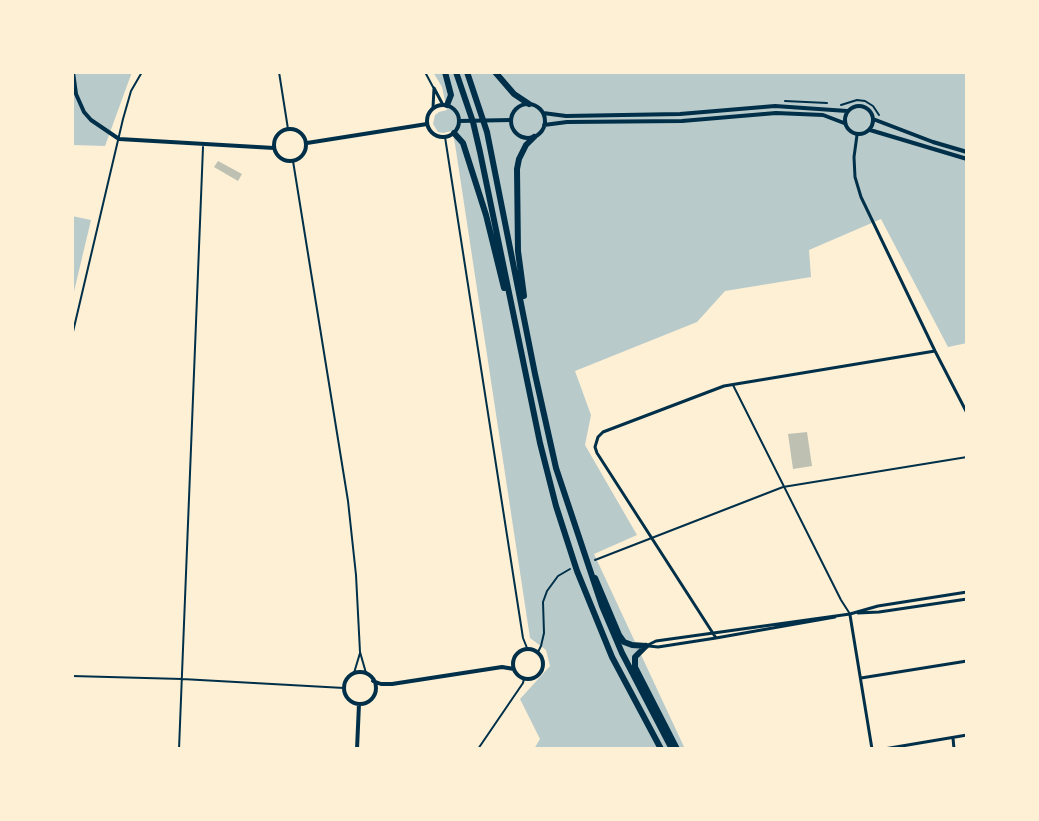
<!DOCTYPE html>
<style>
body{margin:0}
#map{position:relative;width:1039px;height:821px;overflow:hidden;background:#fdf0d5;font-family:"Noto Sans",sans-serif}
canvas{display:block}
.frame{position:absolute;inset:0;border:74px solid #fdf0d5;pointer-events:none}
</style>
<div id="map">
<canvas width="1039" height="821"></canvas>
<div class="frame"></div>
</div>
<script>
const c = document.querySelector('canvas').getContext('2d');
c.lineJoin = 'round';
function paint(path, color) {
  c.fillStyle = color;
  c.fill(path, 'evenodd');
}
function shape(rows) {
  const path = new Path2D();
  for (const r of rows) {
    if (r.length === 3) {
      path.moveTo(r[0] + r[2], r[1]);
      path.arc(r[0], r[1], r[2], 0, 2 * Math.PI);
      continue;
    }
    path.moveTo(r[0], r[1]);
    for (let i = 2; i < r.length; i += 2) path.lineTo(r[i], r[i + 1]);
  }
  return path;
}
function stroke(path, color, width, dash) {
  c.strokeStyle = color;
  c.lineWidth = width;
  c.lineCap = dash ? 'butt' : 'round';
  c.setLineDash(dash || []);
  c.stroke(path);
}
const green = shape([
 [72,72,132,72,105,146,72,145],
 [433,72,967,72,967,343,948,347,881,219,809,250,811,277,725,291,697,322,575,371,591,415,585,445,637,535,594,554,685,749,534,749,540,739,520,699,550,666,546,650,530,638,455,144,452,131,443,133,438,132,433,124,435,115,439,112,447,110,442,87],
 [72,216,91,220,72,300]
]);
const building = shape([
 [218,161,242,174,238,181,214,167],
 [807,432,812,466,793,469,788,434]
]);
const path = shape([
 [785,101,827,103],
 [841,105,857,100,865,101,873,106,879,115]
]);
const service = shape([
 [279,72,288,129],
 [425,72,433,87],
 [445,137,523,638,527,648],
 [293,161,348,501,356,575,360,652,366,673],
 [72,336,123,119,131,91,142,72],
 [733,385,841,600,850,614],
 [595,560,783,487,967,457],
 [538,652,541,646,544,633,543,602,547,591,558,576,570,569],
 [354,673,360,653],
 [72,676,182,679,344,688],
 [179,749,203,147],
 [478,749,523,683,524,678]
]);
const minor = shape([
 [433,108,434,88,443,105],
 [857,135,854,157,855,177,861,197,935,351,967,413],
 [858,613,879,612,967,599],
 [850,615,872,749],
 [716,638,597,453,595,447,598,437,603,432,724,386,935,351],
 [648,645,656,641,850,614,878,606,967,592],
 [649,646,658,647,716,638,835,617],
 [861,678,967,661],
 [953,738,954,749],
 [884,749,967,735]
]);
const tertiary = shape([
 [73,72,76,94,84,112,91,120,119,139,274,148],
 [443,121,16],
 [459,121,511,120],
 [290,145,16],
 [307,143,427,124],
 [528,664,15],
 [360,688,16],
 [373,681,381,684,392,684,502,667,514,669],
 [357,749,359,704]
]);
const secondary = shape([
 [528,121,17],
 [859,120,14],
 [543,113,566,116,680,114,775,106,847,111],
 [873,119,933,142,967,152],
 [544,125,567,122,682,121,776,113,823,115,844,123],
 [870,130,967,159]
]);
const motorway = shape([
 [445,72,451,95,447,105],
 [456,72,473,122,480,152,540,443,556,506,577,571,612,657,661,749],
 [467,72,487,132,535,374,556,468,602,606,622,653,672,749],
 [495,72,514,94,529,104],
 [454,133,463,143,486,215,504,288],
 [524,296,518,251,517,169,519,159,526,145,534,137],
 [595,578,619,635,624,642,632,645,646,646],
 [646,646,635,657,635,667,677,749]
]);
paint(green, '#b9caca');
paint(building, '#bec0b2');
stroke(path, '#003049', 2);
stroke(service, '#003049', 2);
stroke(minor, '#003049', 3);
stroke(tertiary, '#003049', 4);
stroke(secondary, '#003049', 4);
stroke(motorway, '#003049', 6);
</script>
